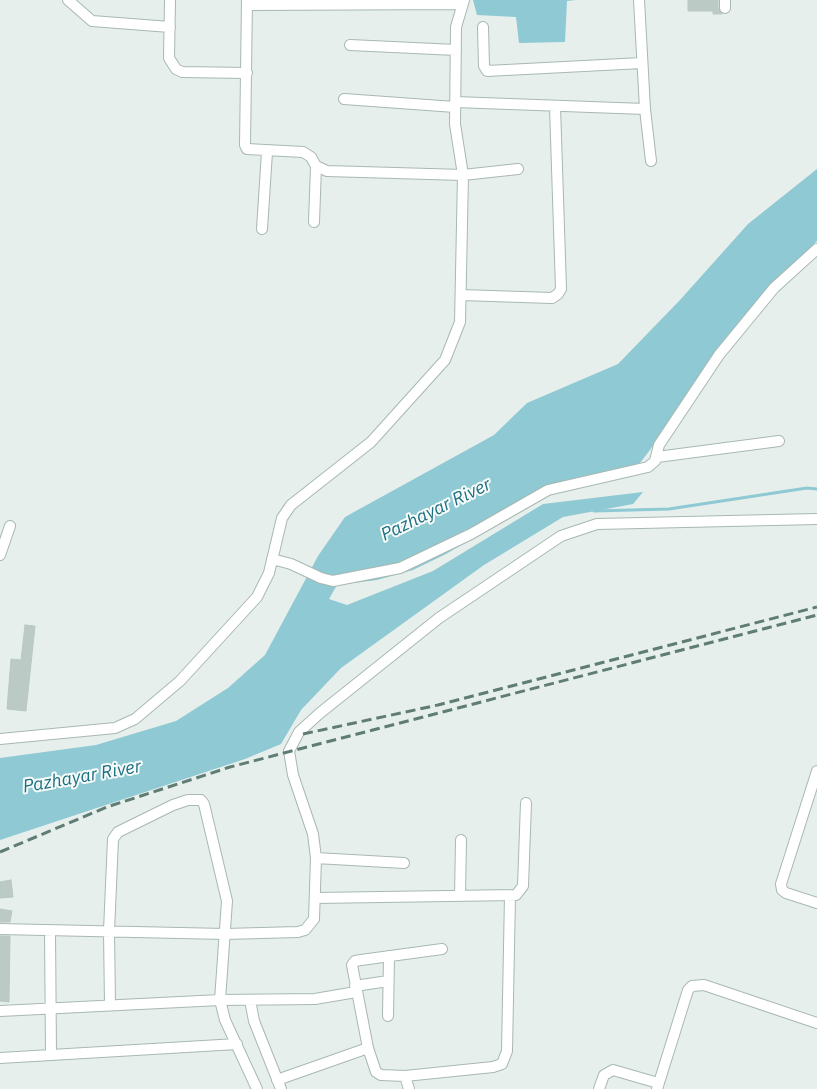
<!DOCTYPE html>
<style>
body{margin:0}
canvas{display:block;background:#e6efeb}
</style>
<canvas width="817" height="1089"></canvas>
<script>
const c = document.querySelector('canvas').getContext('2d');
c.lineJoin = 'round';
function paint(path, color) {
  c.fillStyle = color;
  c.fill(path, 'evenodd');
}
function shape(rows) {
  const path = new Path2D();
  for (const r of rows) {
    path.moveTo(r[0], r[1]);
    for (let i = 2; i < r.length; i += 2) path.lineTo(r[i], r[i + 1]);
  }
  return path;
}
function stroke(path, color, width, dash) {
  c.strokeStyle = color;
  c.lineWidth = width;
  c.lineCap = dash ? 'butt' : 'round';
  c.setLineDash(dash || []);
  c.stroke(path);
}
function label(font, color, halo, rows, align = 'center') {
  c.font = font + ' "IBM Plex Sans",sans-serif';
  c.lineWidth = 4;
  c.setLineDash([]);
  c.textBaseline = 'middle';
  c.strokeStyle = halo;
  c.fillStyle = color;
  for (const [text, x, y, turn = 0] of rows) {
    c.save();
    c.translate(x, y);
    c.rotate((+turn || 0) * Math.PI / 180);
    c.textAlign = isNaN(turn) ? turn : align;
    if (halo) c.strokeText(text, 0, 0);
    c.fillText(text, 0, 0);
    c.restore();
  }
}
const water = shape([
 [473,0,576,0,567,1,565,42,519,43,516,17,477,15],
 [817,169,817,241,765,293,699,377,650,450,629,477,562,490,522,509,446,554,413,570,377,580,337,585,329,599,347,605,433,571,543,504,643,492,633,504,563,517,484,565,341,668,301,710,281,744,245,759,0,840,0,758,96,745,176,721,228,688,265,655,318,556,345,517,494,435,527,403,618,364,680,300,748,224]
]);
const stream = shape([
 [594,511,669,509,807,488,817,489]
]);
const building = shape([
 [688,0,718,0,718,8,722,14,713,14,713,11,688,11,688,0],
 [25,625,35,626,26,711,7,709,11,659,21,660,25,625],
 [11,880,13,897,0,898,0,882,11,880],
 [0,909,12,911,10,922,0,922,0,909],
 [0,936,10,936,9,1002,0,1001,0,936]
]);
const minor = shape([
 [68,0,92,21,170,27],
 [170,0,169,58,176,69,182,72,247,73],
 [247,0,245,145,247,149,303,152,311,157,316,166,327,171,463,175,518,169],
 [639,0,645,109,651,161],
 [247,5,462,4],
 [725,8,725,0],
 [483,27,484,66,487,71,642,63],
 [350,45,456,50],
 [344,99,455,107],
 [455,102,645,109],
 [314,222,316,166],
 [262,229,267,152],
 [461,295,552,298,558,294,561,289,555,107],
 [657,457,779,441],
 [0,555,10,526],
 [272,559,291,564,321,578,333,581,400,568,471,534,548,490,648,467,655,461,659,445,719,355,774,288,817,249],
 [0,739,115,728,135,719,180,681,257,597,269,573,282,518,291,505,371,442,445,360,460,322,463,175,455,124,456,27,464,0],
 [817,771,781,884,782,890,786,893,817,903],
 [316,858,404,863],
 [460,896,461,840],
 [315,898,516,895,523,886,526,803],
 [0,929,225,934,298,932,305,930,314,919,316,858,313,834,293,775,289,751,299,732,320,713,439,618,561,536,597,524,817,519],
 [50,931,51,1055],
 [442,949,361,960,355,961,352,965,368,1048,376,1072,381,1075,405,1076,493,1067,502,1064,507,1051,510,896],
 [355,986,388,981],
 [250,1000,254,1021,281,1089],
 [110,1005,109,931,113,839,118,832,173,805,188,800,201,800,204,804,227,901,220,1000,225,1020,257,1089],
 [0,1011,220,1000,315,999,356,992],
 [388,1016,389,956],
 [0,1058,237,1044],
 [405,1076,409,1089],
 [277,1080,368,1048],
 [599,1089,604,1075,613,1070,658,1083],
 [657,1089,688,990,692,986,704,985,817,1023]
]);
const rail = shape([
 [303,734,438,705,817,607],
 [0,852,107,807,230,767,817,615]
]);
const waterNames = [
 ["Pazhayar River",436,510,-26],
 ["Pazhayar River",82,777,-10]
];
paint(water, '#8ec9d4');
stroke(stream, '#8ec9d4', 3);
paint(building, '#bbcac4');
stroke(building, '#b8c9c2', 1);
stroke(minor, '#a8b8b2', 12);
stroke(minor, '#fff', 10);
stroke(rail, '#5f7d75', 3, [10, 5]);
label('italic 18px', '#1c6f80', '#f7fbf9', waterNames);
</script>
